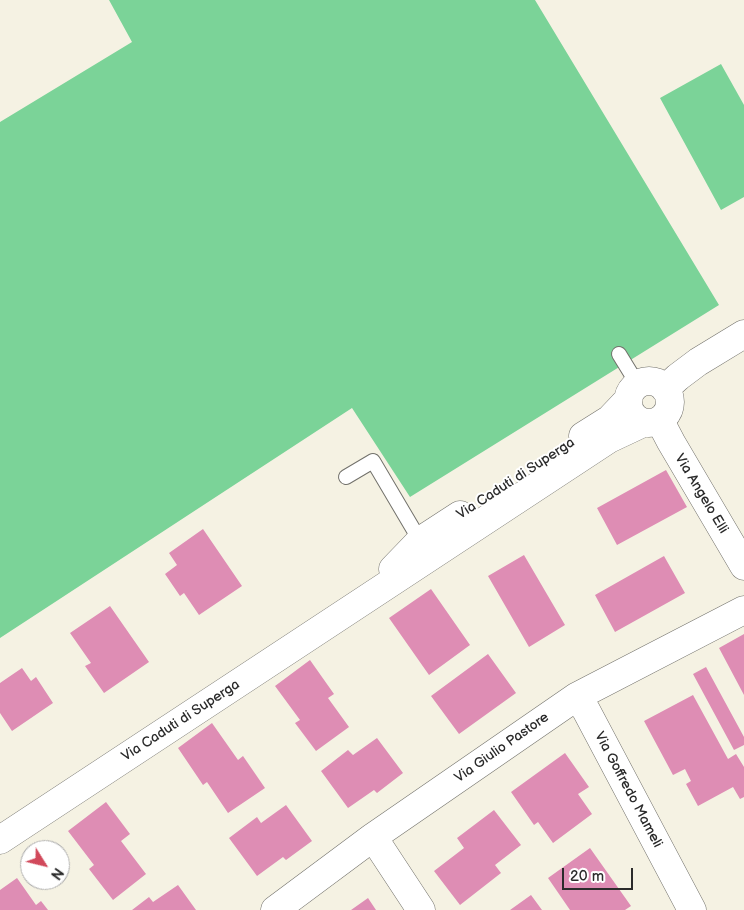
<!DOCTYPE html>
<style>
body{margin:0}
#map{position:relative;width:744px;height:910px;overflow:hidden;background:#f5f2e3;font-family:"Balsamiq Sans",sans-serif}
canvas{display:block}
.north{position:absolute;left:20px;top:840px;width:50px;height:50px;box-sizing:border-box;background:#fff;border:1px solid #aaa;border-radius:50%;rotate:126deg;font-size:14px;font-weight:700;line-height:20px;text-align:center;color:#2b2b2b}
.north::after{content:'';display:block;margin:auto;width:18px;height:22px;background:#d1495b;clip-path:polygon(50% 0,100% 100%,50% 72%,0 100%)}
.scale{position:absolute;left:562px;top:868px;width:71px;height:22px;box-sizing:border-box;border:2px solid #2b2b2b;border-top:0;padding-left:6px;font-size:15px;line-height:18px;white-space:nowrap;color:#2b2b2b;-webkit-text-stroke:4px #fff;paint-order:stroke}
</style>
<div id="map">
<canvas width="744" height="910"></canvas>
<div class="north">N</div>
<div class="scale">20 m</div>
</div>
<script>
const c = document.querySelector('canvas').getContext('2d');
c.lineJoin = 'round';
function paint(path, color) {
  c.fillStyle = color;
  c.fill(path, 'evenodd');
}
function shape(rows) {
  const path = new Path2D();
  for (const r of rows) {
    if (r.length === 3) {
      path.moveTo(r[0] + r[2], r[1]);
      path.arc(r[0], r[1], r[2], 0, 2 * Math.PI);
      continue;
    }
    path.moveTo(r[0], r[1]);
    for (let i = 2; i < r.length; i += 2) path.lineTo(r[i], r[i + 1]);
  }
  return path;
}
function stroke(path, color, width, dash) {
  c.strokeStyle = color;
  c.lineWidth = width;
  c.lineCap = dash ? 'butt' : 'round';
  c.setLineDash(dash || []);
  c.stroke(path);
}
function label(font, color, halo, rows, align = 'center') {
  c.font = font + ' "Balsamiq Sans",sans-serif';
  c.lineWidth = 4;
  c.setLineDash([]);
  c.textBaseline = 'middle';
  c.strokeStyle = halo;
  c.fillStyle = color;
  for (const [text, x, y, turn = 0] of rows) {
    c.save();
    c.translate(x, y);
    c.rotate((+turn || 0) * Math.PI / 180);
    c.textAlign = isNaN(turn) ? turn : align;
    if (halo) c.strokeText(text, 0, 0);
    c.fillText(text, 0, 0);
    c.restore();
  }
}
const green = shape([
 [109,0,535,0,719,305,410,497,352,408,0,638,0,122,132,42],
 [721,64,744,105,744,197,721,210,660,98]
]);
const building = shape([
 [666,470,687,507,617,545,597,508],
 [203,529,242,586,199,615,184,593,180,596,165,574,177,565,169,553],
 [524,555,565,625,529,647,488,576],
 [664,556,685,593,615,632,595,595],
 [431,589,470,645,429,675,389,618],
 [110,606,149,662,104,693,85,666,91,663,70,633],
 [744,634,744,695,719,648],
 [488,654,516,693,459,734,431,696],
 [310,660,334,694,328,698,349,727,316,751,295,723,300,720,275,686],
 [706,667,744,737,744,745,734,750,693,674],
 [22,668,31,681,36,677,53,703,12,731,0,713,0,683],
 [693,695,728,759,736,754,744,767,744,797,740,799,733,787,698,806,686,784,691,781,685,769,673,775,644,721],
 [212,723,238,760,243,756,265,788,228,813,207,782,203,785,178,748],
 [377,738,403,773,377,793,374,790,348,808,321,771,348,750,353,755],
 [565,753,589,787,578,794,592,814,553,843,538,822,534,825,511,792],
 [106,802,130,834,121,841,146,874,113,900,89,869,94,865,68,831],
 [286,805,312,841,286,860,283,857,257,876,229,838,257,817,261,823],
 [494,810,521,845,495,865,501,873,460,905,434,871,464,848,457,838],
 [590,848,631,906,625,910,570,910,548,878],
 [17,878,36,905,41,901,48,910,0,910,0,890],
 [178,885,196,910,132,910,149,897,153,902],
 [531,895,542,910,510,910],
 [368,898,376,910,351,910]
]);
const service = shape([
 [619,354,638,385],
 [346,477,373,461,422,544]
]);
const minor = shape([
 [649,402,21],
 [665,389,678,377,698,362,744,334],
 [660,421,671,442,744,566],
 [583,436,610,419,628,400],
 [393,569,420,541,460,515],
 [576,697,586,710,692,910],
 [373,837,421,910],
 [0,840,609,439,643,423],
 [275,910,373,837,576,697,744,610]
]);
const streetNames = [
 ["Via Caduti di Superga",516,479,-33],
 ["Via Angelo Elli",701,494,59],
 ["Via Caduti di Superga",181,721,-33],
 ["Via Giulio Pastore",502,748,-35],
 ["Via Goffredo Mameli",628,790,62]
];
paint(green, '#7bd398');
paint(building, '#de8db4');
stroke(service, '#72716b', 16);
stroke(minor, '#72716b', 29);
stroke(service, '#fff', 14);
stroke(minor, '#fff', 28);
label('14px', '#2b2b2b', '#fff', streetNames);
</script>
